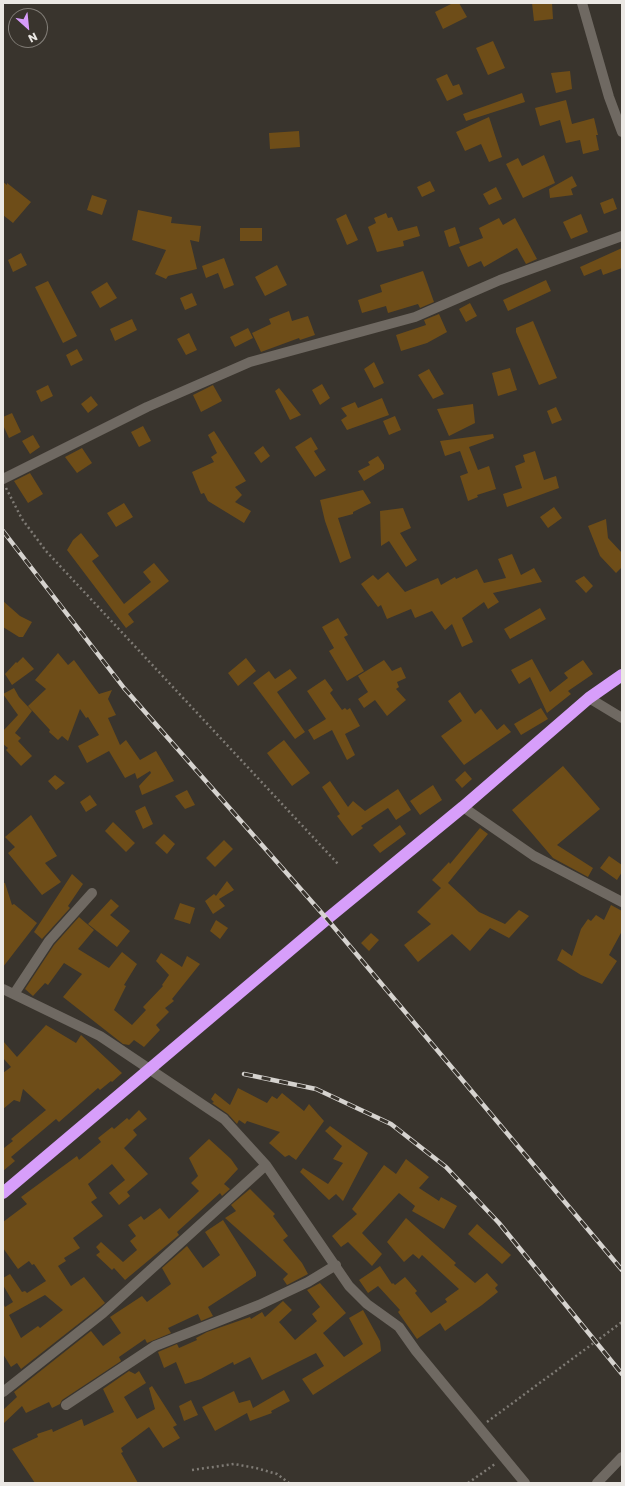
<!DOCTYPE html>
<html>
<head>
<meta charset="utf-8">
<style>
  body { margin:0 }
  #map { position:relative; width:625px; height:1486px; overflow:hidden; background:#39342d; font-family:Poppins,sans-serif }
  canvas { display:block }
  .frame { position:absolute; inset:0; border:4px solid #ebe8e4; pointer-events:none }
  .north { position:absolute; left:8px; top:8px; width:40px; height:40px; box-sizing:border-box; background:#39342d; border:1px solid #807c76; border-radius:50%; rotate:153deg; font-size:11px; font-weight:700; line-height:16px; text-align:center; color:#ebe8e4 }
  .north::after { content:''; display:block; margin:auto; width:14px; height:18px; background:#d69bfa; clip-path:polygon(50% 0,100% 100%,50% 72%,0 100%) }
</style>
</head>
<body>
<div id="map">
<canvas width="625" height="1486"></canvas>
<div class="frame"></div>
<div class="north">N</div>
</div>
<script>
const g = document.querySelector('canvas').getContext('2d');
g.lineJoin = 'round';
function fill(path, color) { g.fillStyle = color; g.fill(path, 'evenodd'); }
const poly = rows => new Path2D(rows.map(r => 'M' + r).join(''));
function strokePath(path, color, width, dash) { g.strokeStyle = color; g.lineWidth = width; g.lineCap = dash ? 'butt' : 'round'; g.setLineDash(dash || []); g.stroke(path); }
fill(poly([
  [453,3,459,3,467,17,443,29,435,12],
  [532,3,552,3,553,19,534,21],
  [493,41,505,68,488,75,476,48],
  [570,71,572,89,556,93,551,73],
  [447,74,453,86,459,84,463,94,447,101,436,79],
  [522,93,525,102,466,121,463,114],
  [566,100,572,124,594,118,598,135,596,135,599,150,583,154,580,140,566,143,560,120,540,126,535,108],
  [489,117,502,157,489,162,481,144,465,151,456,132],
  [299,131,300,147,270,149,269,133],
  [544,155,555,183,523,198,506,164,518,158,522,166],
  [572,176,577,186,571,189,573,195,550,198,549,189],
  [430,181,435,191,422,197,417,187],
  [3,182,7,185,7,183,31,202,13,223,3,215],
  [496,187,502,199,489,205,483,194],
  [92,195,107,200,102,215,87,210],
  [613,198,617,209,604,214,600,203],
  [138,210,172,217,171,223,201,226,199,242,190,240,197,269,168,276,166,279,155,274,166,250,132,240],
  [386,213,388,218,392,217,398,231,417,226,420,236,403,241,404,246,377,252,368,227,376,223,374,218],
  [346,214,358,240,347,245,336,219],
  [581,214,588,232,571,239,563,222],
  [499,218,503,225,515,218,537,259,526,264,517,248,484,267,481,261,468,267,459,247,483,238,479,228],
  [455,227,460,243,449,247,444,231],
  [240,228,262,228,262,241,240,241],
  [622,248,622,268,603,275,601,269,584,276,580,267],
  [21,253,27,265,13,272,8,260],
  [224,258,234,285,224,289,218,273,206,278,202,266],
  [277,265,287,285,265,296,255,277],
  [423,271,434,302,420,308,418,304,388,313,386,306,362,313,358,300,382,292,380,285],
  [546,280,551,291,508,311,503,300],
  [48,281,77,336,63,343,35,287],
  [107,282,117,298,100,308,91,292],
  [192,293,197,305,185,310,180,298],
  [470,303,477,316,466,322,459,309],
  [289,311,292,321,308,316,315,335,300,340,299,338,261,352,252,333,271,324,269,319],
  [439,314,447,332,427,343,401,351,396,335,426,325,424,320],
  [132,319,137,330,115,341,110,329],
  [533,321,557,378,539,385,516,332,516,328],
  [248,328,253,338,235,347,230,337],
  [189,333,197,350,186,355,177,339],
  [77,349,83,360,71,366,66,355],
  [374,362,384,383,374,388,364,369],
  [510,368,517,390,498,396,492,373],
  [429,369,444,394,433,399,418,375],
  [322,384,330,398,320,405,312,390],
  [48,385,53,396,41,402,36,391],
  [213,385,222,401,201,412,193,395],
  [279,388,301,415,290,420,275,391],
  [91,396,98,405,88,413,81,404],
  [382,398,389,415,347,430,341,420,347,416,341,408,355,402,358,408],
  [473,404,475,423,449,436,437,409],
  [556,407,562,420,552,424,547,411],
  [12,413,21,432,9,438,3,425,3,417],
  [395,416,401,430,389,435,383,421],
  [143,426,151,441,139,447,131,432],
  [214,431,246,481,235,487,242,495,235,502,251,511,244,523,208,501,204,493,201,494,192,472,214,462,211,457,217,453,208,435],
  [493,434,494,438,469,447,478,470,489,466,496,489,477,495,478,497,468,501,460,476,468,473,460,451,445,456,440,441],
  [33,435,40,447,30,454,22,441],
  [311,437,318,449,314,451,326,470,315,477,295,447],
  [263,446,270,456,261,463,254,453],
  [82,448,92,463,77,473,65,457],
  [535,451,544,480,556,476,559,488,507,507,503,494,522,488,515,466,525,462,523,455],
  [378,456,384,465,384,469,364,481,358,471,370,465,368,462],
  [30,473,43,494,28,503,14,481],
  [363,490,371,503,353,512,353,514,338,518,351,558,340,563,325,521,320,500],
  [124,503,133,517,116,527,107,513],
  [554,507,562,518,548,528,540,517],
  [403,508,411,528,400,533,417,560,406,567,389,541,381,546,380,511],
  [606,519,608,538,622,553,622,567,616,573,600,556,588,526],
  [81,533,99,556,92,561,124,604,151,582,143,572,154,563,169,581,128,614,134,622,126,628,67,550,73,540],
  [512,554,521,575,534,568,542,582,493,593,499,602,488,609,484,602,462,618,473,642,462,647,452,624,445,630,432,611,415,618,411,609,387,619,381,605,378,607,361,584,373,575,378,580,388,572,405,592,438,578,441,585,455,577,456,579,477,569,484,583,506,578,498,559],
  [584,576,593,586,586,593,575,581],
  [3,601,20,616,32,622,23,637,19,637,3,627],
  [540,608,546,619,510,639,504,629],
  [338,618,348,635,344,637,364,671,347,681,329,651,334,648,322,627],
  [58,653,68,665,74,660,99,694,112,690,108,699,116,715,108,718,120,745,126,740,140,760,156,751,174,781,142,795,139,786,151,773,150,771,137,779,135,773,125,778,109,751,87,763,78,746,99,735,88,717,86,718,80,709,68,741,62,736,58,740,49,732,50,730,28,706,46,689,35,680],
  [23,657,34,669,12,685,5,674,16,662,17,663],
  [246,658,256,671,238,686,228,673],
  [532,659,550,692,568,678,564,673,583,660,593,674,568,691,571,694,547,713,530,677,519,684,511,670],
  [384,660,392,671,401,667,406,678,397,682,399,687,396,689,406,700,387,716,375,700,364,708,358,699,368,692,358,676],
  [290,669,297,678,277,692,305,732,295,739,253,683,269,671,275,679],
  [325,679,333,690,330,693,342,710,345,708,347,710,350,708,360,726,345,734,355,755,347,760,332,730,314,740,308,730,326,719,307,691],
  [14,688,19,697,32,711,15,733,21,738,18,741,32,756,21,766,6,750,8,748,3,744,3,731,18,715,3,694],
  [460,692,475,714,481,709,497,730,504,724,511,732,464,765,441,736,462,721,448,701],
  [541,708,548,719,521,735,514,724],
  [284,740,310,773,292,786,267,753],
  [563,766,600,809,557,845,593,868,588,877,553,858,512,810],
  [465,771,472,779,462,788,455,780],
  [55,775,65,783,56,790,48,781],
  [330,781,348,807,353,801,365,811,398,789,411,810,396,820,388,808,361,826,363,828,352,836,337,816,340,814,322,787],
  [433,785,442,800,420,815,410,801],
  [187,790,195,805,185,809,175,796],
  [90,795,97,805,86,812,80,802],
  [145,806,153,824,143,829,135,811],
  [31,815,57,856,45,863,61,882,42,895,8,853,15,847,5,837],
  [113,822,135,843,126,852,105,831],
  [400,825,406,834,380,853,373,845],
  [480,828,488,834,448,883,479,912,505,924,519,910,529,916,509,938,490,928,470,951,452,934,418,962,404,945,431,924,417,912,441,888,432,880,449,862,450,864],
  [164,834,175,844,167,854,155,843],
  [224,840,233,849,215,867,206,858],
  [609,856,622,865,622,872,617,880,600,868],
  [72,874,83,884,68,906,70,908,42,939,34,932],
  [227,881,234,890,219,899,225,906,213,914,205,901,214,894,216,896],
  [3,883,5,883,12,905,14,904,37,923,3,967],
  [111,899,119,906,110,915,130,931,117,947,88,924],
  [180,903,195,908,190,924,174,919],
  [611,905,622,911,622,931,609,955,617,961,602,984,581,975,557,960,562,949,572,956,581,929,588,919,591,921,596,915,604,920],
  [79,917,94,930,78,949,109,968,122,952,137,964,124,985,126,986,114,1010,132,1025,146,1010,143,1007,163,986,162,985,169,975,156,961,161,953,182,967,187,956,200,964,172,999,174,1001,165,1008,169,1012,156,1025,160,1030,144,1047,134,1040,129,1045,123,1044,63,997,82,974,64,963,48,985,45,983,33,996,25,989,54,945],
  [216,920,228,928,220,939,210,931],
  [371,933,379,940,369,951,361,943],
  [46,1025,76,1043,81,1035,122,1073,112,1082,111,1081,100,1090,98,1088,59,1122,56,1119,11,1157,15,1161,3,1171,3,1147,4,1148,13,1141,11,1139,46,1110,23,1089,20,1102,14,1100,3,1109,3,1073,11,1067,3,1058,3,1041,17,1057],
  [238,1088,267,1103,272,1096,277,1099,282,1093,304,1111,309,1104,324,1121,296,1160,289,1155,285,1157,269,1143,280,1132,247,1121,245,1124,239,1120,237,1124,228,1114,212,1103,214,1102,211,1099,215,1093,230,1105],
  [139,1110,147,1119,133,1130,137,1135,124,1148,148,1174,127,1192,130,1196,119,1205,109,1193,125,1180,112,1164,88,1184,97,1198,91,1202,103,1216,73,1238,80,1248,64,1258,66,1261,58,1266,71,1286,84,1277,105,1303,21,1369,17,1363,11,1367,3,1354,3,1303,5,1307,13,1302,3,1285,3,1278,10,1274,22,1292,25,1291,27,1293,46,1281,34,1264,32,1265,29,1261,18,1269,3,1248,3,1222,27,1204,21,1197,77,1156,79,1160,101,1142,98,1138,112,1127,114,1129,127,1118,129,1120],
  [45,1295,63,1310,40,1328,38,1326,21,1338,9,1315],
  [330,1126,368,1153,343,1201,336,1194,329,1200,300,1172,303,1168,328,1184,343,1163,333,1159,342,1146,325,1131],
  [209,1139,231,1159,238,1169,224,1184,230,1189,222,1196,220,1193,177,1232,179,1235,125,1280,114,1268,112,1270,96,1255,100,1252,96,1247,101,1242,123,1262,137,1250,130,1241,136,1236,128,1225,141,1216,144,1220,160,1208,169,1219,199,1191,191,1183,198,1176,189,1158],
  [406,1159,429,1177,419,1188,439,1201,441,1197,457,1206,444,1229,412,1211,415,1206,399,1193,362,1233,382,1254,372,1266,348,1242,341,1247,332,1236,357,1214,352,1209,384,1165,396,1174],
  [250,1189,275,1214,273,1216,288,1236,283,1240,302,1263,308,1274,287,1285,283,1279,288,1274,225,1218,236,1211,231,1205],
  [406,1218,456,1263,454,1265,475,1283,487,1273,498,1285,495,1288,498,1292,482,1305,445,1331,440,1323,417,1339,398,1312,400,1310,378,1286,368,1293,359,1280,380,1266,392,1284,393,1283,395,1285,405,1277,417,1291,415,1293,431,1313,447,1302,445,1299,459,1289,422,1255,419,1259,413,1254,404,1262,387,1242],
  [223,1220,256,1272,256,1276,208,1307,213,1316,201,1321,198,1314,168,1328,171,1333,147,1343,145,1339,119,1357,121,1361,62,1400,60,1404,52,1408,49,1402,26,1413,22,1406,3,1424,3,1410,17,1397,14,1392,91,1331,103,1346,121,1333,110,1317,142,1296,147,1302,171,1284,162,1268,187,1246,203,1268,220,1255,205,1232],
  [477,1224,511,1255,502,1264,468,1234],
  [320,1283,346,1313,323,1333,344,1357,363,1344,349,1318,363,1310,380,1341,381,1351,313,1395,302,1379,324,1366,316,1353,262,1380,250,1357,234,1365,233,1362,201,1379,185,1384,176,1362,164,1368,158,1352,177,1344,179,1348,197,1340,196,1338,207,1332,250,1317,251,1319,262,1312,265,1317,283,1301,292,1310,279,1322,295,1340,317,1321,312,1314,320,1307,307,1290],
  [129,1371,135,1374,139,1371,146,1383,124,1397,137,1419,155,1409,149,1388,152,1386,177,1425,173,1427,180,1438,163,1448,149,1427,121,1448,123,1452,121,1453,138,1483,35,1483,12,1449,38,1437,37,1434,52,1429,53,1432,82,1419,84,1426,114,1412,103,1389],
  [284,1390,290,1401,271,1411,272,1413,250,1421,247,1413,215,1431,202,1407,234,1391,239,1403,250,1400,253,1408],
  [191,1400,198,1415,184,1421,179,1406]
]), '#6e4d18');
strokePath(poly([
  [6,488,22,519,46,551,339,865],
  [487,1422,622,1322],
  [192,1470,234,1464,256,1468,277,1474,289,1483],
  [468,1483,495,1464]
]), '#7f7b75', 2.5, [2, 3]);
strokePath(poly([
  [582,3,609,97,622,132],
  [3,479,147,407,250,362,415,317,500,280,622,236],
  [589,698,622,718],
  [463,807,534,856,622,902],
  [3,989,100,1036,224,1119,266,1165,349,1286,367,1304,399,1327,416,1351,525,1483],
  [14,994,49,941,92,893],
  [3,1392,103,1313,266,1165],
  [66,1405,155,1346,259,1305,308,1282,336,1265],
  [597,1483,622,1457]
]), '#6f6962', 10);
strokePath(poly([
  [3,1193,327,919,463,807,589,698,622,675]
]), '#d79efa', 12);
const rail = poly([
  [3,531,124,688,327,919,622,1270],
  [244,1074,316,1089,391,1124,446,1167,499,1223,622,1374]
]);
strokePath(rail, '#d6d3cf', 4.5);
strokePath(rail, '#39342d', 3, [9]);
</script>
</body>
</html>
